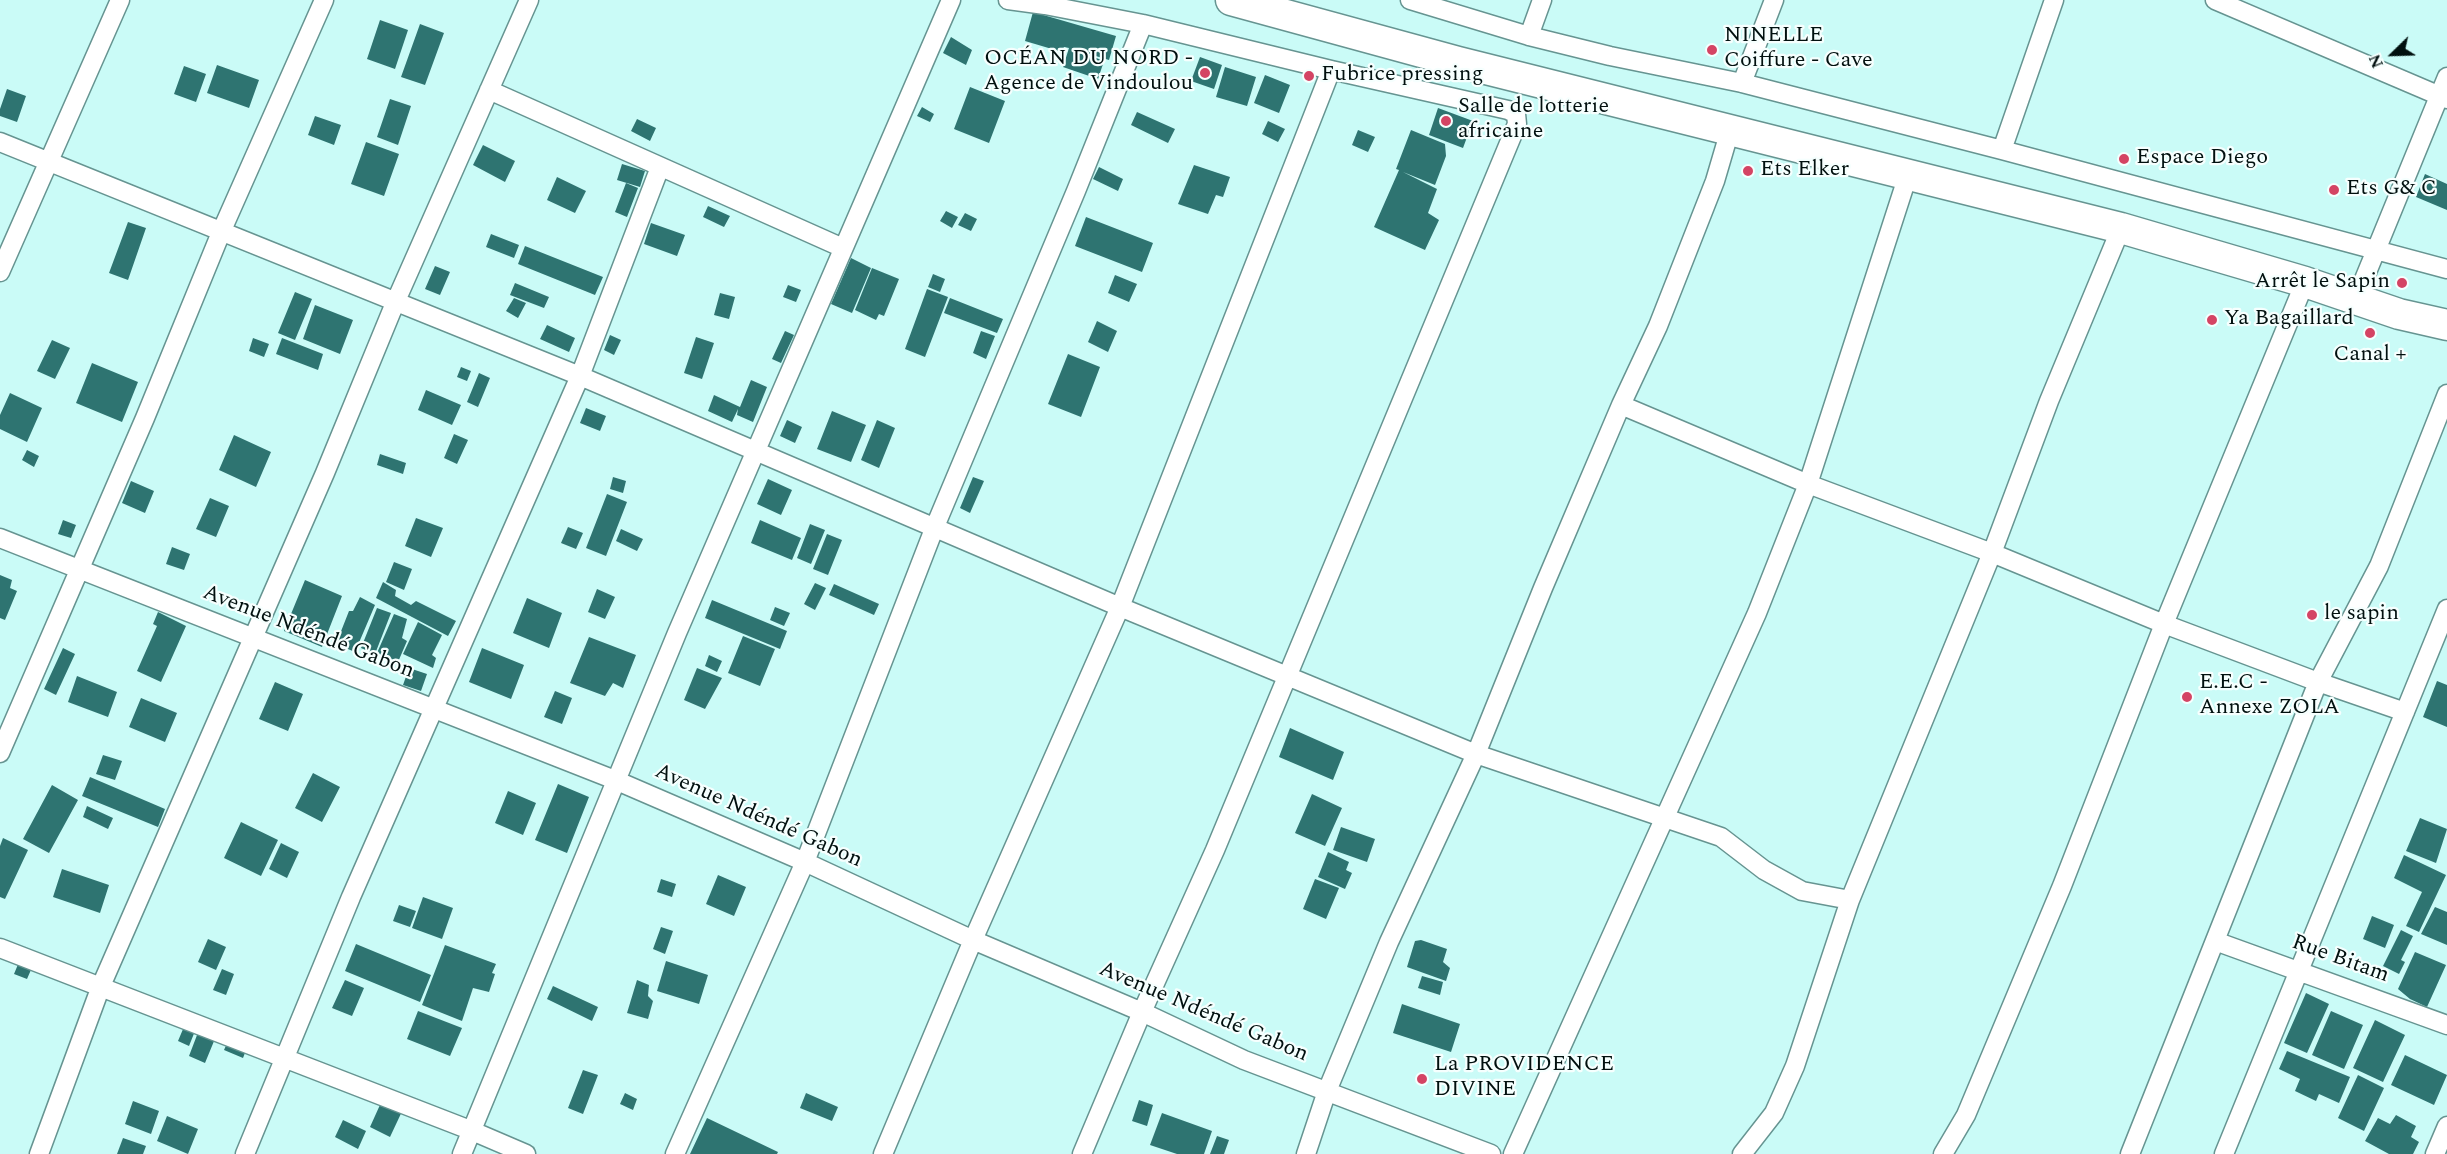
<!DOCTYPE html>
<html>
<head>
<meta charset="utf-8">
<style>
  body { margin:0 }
  #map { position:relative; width:2447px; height:1154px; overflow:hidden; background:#cafbf7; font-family:Spectral,serif }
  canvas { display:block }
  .north { position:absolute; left:2363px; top:24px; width:60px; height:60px; -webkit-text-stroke:4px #f6fffe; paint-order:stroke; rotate:247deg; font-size:16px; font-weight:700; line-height:24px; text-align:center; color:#01100f }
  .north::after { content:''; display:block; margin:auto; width:21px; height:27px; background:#01100f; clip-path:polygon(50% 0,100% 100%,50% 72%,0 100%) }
</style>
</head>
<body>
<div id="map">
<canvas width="2447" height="1154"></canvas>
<div class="north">N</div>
</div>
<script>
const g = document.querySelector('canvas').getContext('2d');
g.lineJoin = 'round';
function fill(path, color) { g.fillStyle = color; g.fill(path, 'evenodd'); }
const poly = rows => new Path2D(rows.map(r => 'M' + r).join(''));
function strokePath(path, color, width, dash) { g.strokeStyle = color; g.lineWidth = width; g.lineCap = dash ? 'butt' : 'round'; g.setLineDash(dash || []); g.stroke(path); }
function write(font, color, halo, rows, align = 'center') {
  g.font = font + ' Spectral,serif'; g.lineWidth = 4.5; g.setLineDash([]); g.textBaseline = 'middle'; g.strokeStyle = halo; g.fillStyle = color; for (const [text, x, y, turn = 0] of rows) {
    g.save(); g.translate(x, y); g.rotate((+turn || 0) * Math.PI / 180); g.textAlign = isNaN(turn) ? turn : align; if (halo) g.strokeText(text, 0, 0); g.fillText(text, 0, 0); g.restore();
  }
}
fill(poly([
  [1033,12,1116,36,1109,60,1076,50,1104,61,1098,79,1063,67,1069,48,1064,47,1062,52,1025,41],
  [380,20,408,30,395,69,367,59],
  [420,24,444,33,425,85,401,77],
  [951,37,972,50,966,65,943,53],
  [1200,57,1222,65,1214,89,1191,81],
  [217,65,259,80,249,108,207,93],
  [184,66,206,74,196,102,174,94],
  [1225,67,1256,77,1247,106,1216,97],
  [1265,75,1290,85,1279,113,1254,103],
  [970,87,1005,101,989,143,954,129],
  [7,89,26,96,17,122,0,116,0,109],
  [390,99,411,106,398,145,377,137],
  [922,107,934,114,930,122,917,116],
  [1438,108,1473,121,1463,148,1429,135],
  [1137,112,1175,129,1168,143,1131,125],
  [315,116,341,125,334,145,308,135],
  [637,119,656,128,650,141,631,131],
  [1268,121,1285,129,1278,142,1262,134],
  [1358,130,1375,137,1368,152,1352,145],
  [1411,130,1445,144,1446,156,1435,185,1403,172,1437,189,1428,213,1439,220,1425,250,1374,227,1399,170,1396,169],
  [366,142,399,154,384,196,351,184],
  [483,145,515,161,505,182,473,165],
  [622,164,645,171,640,187,617,180],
  [1194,165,1230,177,1223,197,1216,195,1208,214,1178,204],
  [1099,167,1123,179,1118,191,1093,179],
  [2425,174,2447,184,2447,210,2416,197],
  [557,177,586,191,575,213,547,200],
  [626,183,638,188,627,217,615,212],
  [708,206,730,216,724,227,703,217],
  [946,211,958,217,952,228,940,221],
  [965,213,977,219,971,231,958,225],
  [1086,217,1153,243,1142,272,1075,246],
  [128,222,146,228,128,280,109,273],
  [651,223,685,235,677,256,644,244],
  [491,234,519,245,514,258,486,247],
  [525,246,603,277,595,295,518,264],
  [851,258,871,268,852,313,831,304],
  [435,266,450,272,440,295,425,289],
  [872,268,899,279,884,316,879,314,876,320,855,310],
  [933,274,945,279,940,292,928,287],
  [1115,275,1137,284,1129,302,1108,293],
  [515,283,549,297,544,308,510,295],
  [788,285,801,290,796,302,783,297],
  [927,289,948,297,925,357,905,349],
  [295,292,312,299,295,340,278,333],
  [720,293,735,297,729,319,714,315],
  [514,298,526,303,518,318,506,311],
  [950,298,1003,319,997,333,944,313],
  [315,305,353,320,340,354,303,339],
  [1097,321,1117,331,1108,352,1088,342],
  [547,325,575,338,569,352,540,339],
  [785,331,794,335,781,363,772,359],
  [981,331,995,336,986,359,973,353],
  [610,335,621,340,614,355,604,350],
  [696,337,714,343,702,379,684,373],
  [253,338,269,344,264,357,249,351],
  [282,338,323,354,318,370,276,354],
  [52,340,70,348,55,379,37,371],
  [1068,354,1100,367,1081,417,1048,404],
  [92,363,138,382,122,422,76,403],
  [461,367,471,371,467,381,457,377],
  [479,373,490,378,478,407,467,402],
  [751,380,767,387,753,422,737,415,738,409,732,422,708,411,714,395,740,407],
  [426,390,461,405,452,425,418,410],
  [10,393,42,408,27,442,0,429,0,415],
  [586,408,606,416,600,431,580,423],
  [832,411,866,425,851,462,817,449],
  [787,420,802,427,795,443,780,436],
  [877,420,895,428,879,468,861,460],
  [454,434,468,440,457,464,444,458],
  [234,435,271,452,256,487,219,470],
  [27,450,39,456,34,467,22,460],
  [380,454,406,463,403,474,377,465],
  [613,477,626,481,623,493,610,489],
  [973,477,984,481,970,513,960,508],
  [768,479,792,490,781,515,757,504],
  [131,481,154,491,145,513,122,503],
  [607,494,627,502,606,556,586,548],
  [210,498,229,506,216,537,196,529],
  [416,518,443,528,431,557,405,546],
  [63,520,76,525,71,538,58,534],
  [760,520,801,538,792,560,751,543],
  [810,524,825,530,811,564,797,558],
  [568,527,583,533,576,549,561,543],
  [621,529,643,539,637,551,616,541],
  [827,534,842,540,828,575,813,569],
  [172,547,190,554,184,570,166,564],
  [394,562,412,569,404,590,386,582],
  [0,575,12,580,10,588,17,591,5,620,0,618],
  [305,580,342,596,322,647,284,631],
  [383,582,396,590,395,596,411,605,416,601,456,621,448,636,376,598],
  [815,583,826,588,815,610,804,604],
  [834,584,879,604,874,615,829,595],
  [597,589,615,597,605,619,588,612],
  [360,597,375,605,355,652,336,644,349,611,353,611],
  [527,598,562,613,549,648,513,633],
  [712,600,787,631,780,649,705,618],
  [775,607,790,613,784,626,770,620],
  [377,608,391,613,375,654,361,648],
  [158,612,186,626,161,682,137,671,157,626,153,624],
  [394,614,407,619,402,638,407,641,398,662,377,653],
  [418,622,442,635,432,655,436,658,433,668,403,654],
  [743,636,775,649,760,686,728,673],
  [589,637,636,655,623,688,613,683,605,696,570,683],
  [63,648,75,654,56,695,44,689],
  [482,648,524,665,511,699,469,682],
  [709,655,722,661,717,672,705,666],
  [409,668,427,674,421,691,403,685],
  [697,668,722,678,705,709,684,700],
  [77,676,117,692,108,717,68,702],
  [2437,681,2447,685,2447,727,2423,717],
  [275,682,303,694,288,731,259,719],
  [555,691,572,698,562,724,544,717],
  [141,698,177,713,165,742,129,727],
  [1290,728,1344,752,1333,780,1279,757],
  [103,755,122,761,115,780,96,774],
  [313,773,340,787,322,822,295,808],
  [90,777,165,809,158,827,82,796],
  [558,784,589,797,567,853,535,840],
  [52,785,78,800,49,853,23,839],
  [508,791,536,803,523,835,495,823],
  [1312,794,1342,808,1325,846,1295,833],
  [87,806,113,818,108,829,83,817],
  [2420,818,2447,829,2436,863,2406,851],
  [241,822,278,840,261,876,224,858],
  [1341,827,1375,839,1367,862,1333,850],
  [3,838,28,850,5,899,0,897,0,846],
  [281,843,299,852,287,878,269,869],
  [1328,852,1349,862,1346,870,1352,873,1345,889,1318,877],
  [2404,855,2446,875,2419,932,2406,926,2422,892,2394,878],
  [62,869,109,885,100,913,53,897],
  [718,875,746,887,734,916,706,904],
  [661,879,676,884,672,897,657,892],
  [1315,879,1339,888,1326,919,1303,909],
  [423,897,453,908,442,939,412,928],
  [399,905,416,911,410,927,393,921],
  [2435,907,2447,912,2447,945,2421,934],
  [2372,916,2394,925,2385,948,2363,939],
  [661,927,673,931,665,954,653,949],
  [2401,930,2413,936,2401,960,2405,962,2399,974,2383,966],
  [208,939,226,947,216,970,198,962],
  [1421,940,1447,949,1443,962,1450,968,1446,981,1407,967,1415,941],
  [356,944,431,975,420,1002,345,971],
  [445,945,496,964,492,973,495,974,489,992,473,988,462,1021,422,1005],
  [24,950,37,956,27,979,14,974],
  [2415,952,2446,965,2427,1007,2410,999,2398,989],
  [666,961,708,975,699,1004,657,991],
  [222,969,234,974,226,995,213,990],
  [1422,976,1443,982,1440,995,1418,988],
  [345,980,364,988,352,1016,332,1008],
  [637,980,649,985,648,996,653,1001,648,1019,627,1013],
  [553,986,598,1007,592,1021,547,999],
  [2306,993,2329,1004,2307,1053,2284,1043],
  [1402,1004,1460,1024,1451,1052,1393,1033],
  [418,1011,462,1028,450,1056,407,1039],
  [2331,1011,2363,1025,2344,1069,2312,1055],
  [2375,1020,2405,1035,2383,1082,2353,1068],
  [186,1022,197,1026,189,1046,178,1041],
  [202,1022,219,1029,205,1063,189,1056],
  [232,1032,250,1040,243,1058,224,1050],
  [2287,1051,2350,1077,2339,1103,2319,1094,2316,1101,2295,1091,2300,1079,2279,1069],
  [2405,1055,2447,1075,2434,1105,2391,1085],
  [583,1070,598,1075,583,1114,568,1108],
  [2358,1075,2384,1088,2364,1131,2338,1118],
  [625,1093,637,1099,633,1110,620,1104],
  [806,1093,838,1107,832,1121,800,1108],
  [384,1096,405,1105,390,1137,370,1127],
  [1139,1100,1153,1105,1147,1126,1132,1121],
  [133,1101,159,1111,151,1134,125,1124],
  [1162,1113,1212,1131,1204,1154,1177,1154,1150,1145],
  [2396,1115,2416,1126,2411,1137,2419,1142,2413,1154,2389,1154,2365,1141,2378,1118,2390,1124],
  [167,1116,198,1129,188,1154,157,1141],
  [707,1118,778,1152,777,1154,690,1154],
  [343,1120,366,1131,358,1149,335,1137],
  [1217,1136,1229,1140,1224,1154,1210,1154],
  [123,1138,146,1146,143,1154,117,1154]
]), '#2e7471');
const minor = poly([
  [1008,0,1045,5,1143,24,1331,70,1508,110,1516,114,1517,124,1215,850,1142,1012,1082,1154],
  [1410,0,1529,36,1610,56,1742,83,2002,150,2447,269],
  [2215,0,2447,99],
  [1529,36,1542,0],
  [1742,83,1774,0],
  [489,90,843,248],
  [0,142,580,376,1120,607,1476,754,1721,837,1764,870,1802,891,1850,900],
  [2002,150,2054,0],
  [0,272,120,0],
  [2356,299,2447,77],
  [1621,405,1808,484,1992,553,2164,624,2318,682,2405,712],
  [0,538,615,780,805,862,973,940,1142,1012,1244,1060,1491,1154],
  [0,753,145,418,222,230,324,0],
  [2215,941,2447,1025],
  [0,948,470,1130,526,1154],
  [39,1154,101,986,325,473,395,303,529,0],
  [245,1154,351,897,580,376,660,167],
  [462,1154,677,633,951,0],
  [675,1154,805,862,934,529,1076,191,1143,24],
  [883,1154,973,940,1120,607,1331,70],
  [1306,1154,1327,1091,1389,942,1476,754,1543,588,1621,405,1658,326,1715,181,1730,130],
  [1513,1154,1757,613,1808,484,1908,175],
  [1742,1154,1774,1113,1795,1066,1850,900,1992,553,2049,401,2121,228],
  [1943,1154,1966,1115,2062,886,2164,624,2305,282],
  [2130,1154,2318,682,2379,566,2447,394],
  [2224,1154,2447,609],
  [2435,1154,2447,1126]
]);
const trunk = poly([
  [1231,0,1458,62,2121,228,2305,282,2399,314,2447,325]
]);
strokePath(minor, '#669491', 21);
strokePath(trunk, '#669491', 33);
strokePath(minor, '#fff', 18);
strokePath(trunk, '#fff', 30);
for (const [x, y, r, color] of [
  [1712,50,6,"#d44464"],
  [1205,73,6,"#d44464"],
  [1309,76,6,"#d44464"],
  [1446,121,6,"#d44464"],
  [2124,159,6,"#d44464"],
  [1748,171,6,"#d44464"],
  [2334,190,6,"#d44464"],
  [2402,283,6,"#d44464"],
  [2212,320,6,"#d44464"],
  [2370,333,6,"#d44464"],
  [2312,615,6,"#d44464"],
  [2187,697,6,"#d44464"],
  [1422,1079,6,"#d44464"]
]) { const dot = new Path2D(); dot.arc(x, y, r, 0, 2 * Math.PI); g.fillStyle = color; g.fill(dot); strokePath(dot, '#f6fffe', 2); }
write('22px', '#01100f', '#f6fffe', [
  ["NINELLE",1724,37],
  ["Coiffure - Cave",1724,62],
  ["OCÉAN DU NORD -",1193,60,"right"],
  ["Agence de Vindoulou",1193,85,"right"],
  ["Fubrice pressing",1321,76],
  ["Salle de lotterie",1458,108],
  ["africaine",1458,133],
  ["Espace Diego",2136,159],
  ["Ets Elker",1760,171],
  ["Ets G& C",2346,190],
  ["Arrêt le Sapin",2390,283,"right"],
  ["Ya Bagaillard",2224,320],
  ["Canal +",2370,356,"center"],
  ["le sapin",2324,615],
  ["E.E.C -",2199,684],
  ["Annexe ZOLA",2199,709],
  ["La PROVIDENCE",1434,1066],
  ["DIVINE",1434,1091]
], 'left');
write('22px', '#01100f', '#f6fffe', [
  ["Avenue Ndéndé Gabon",308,633,21],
  ["Avenue Ndéndé Gabon",758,817,24],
  ["Rue Bitam",2340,960,20],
  ["Avenue Ndéndé Gabon",1203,1013,23]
]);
</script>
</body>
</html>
